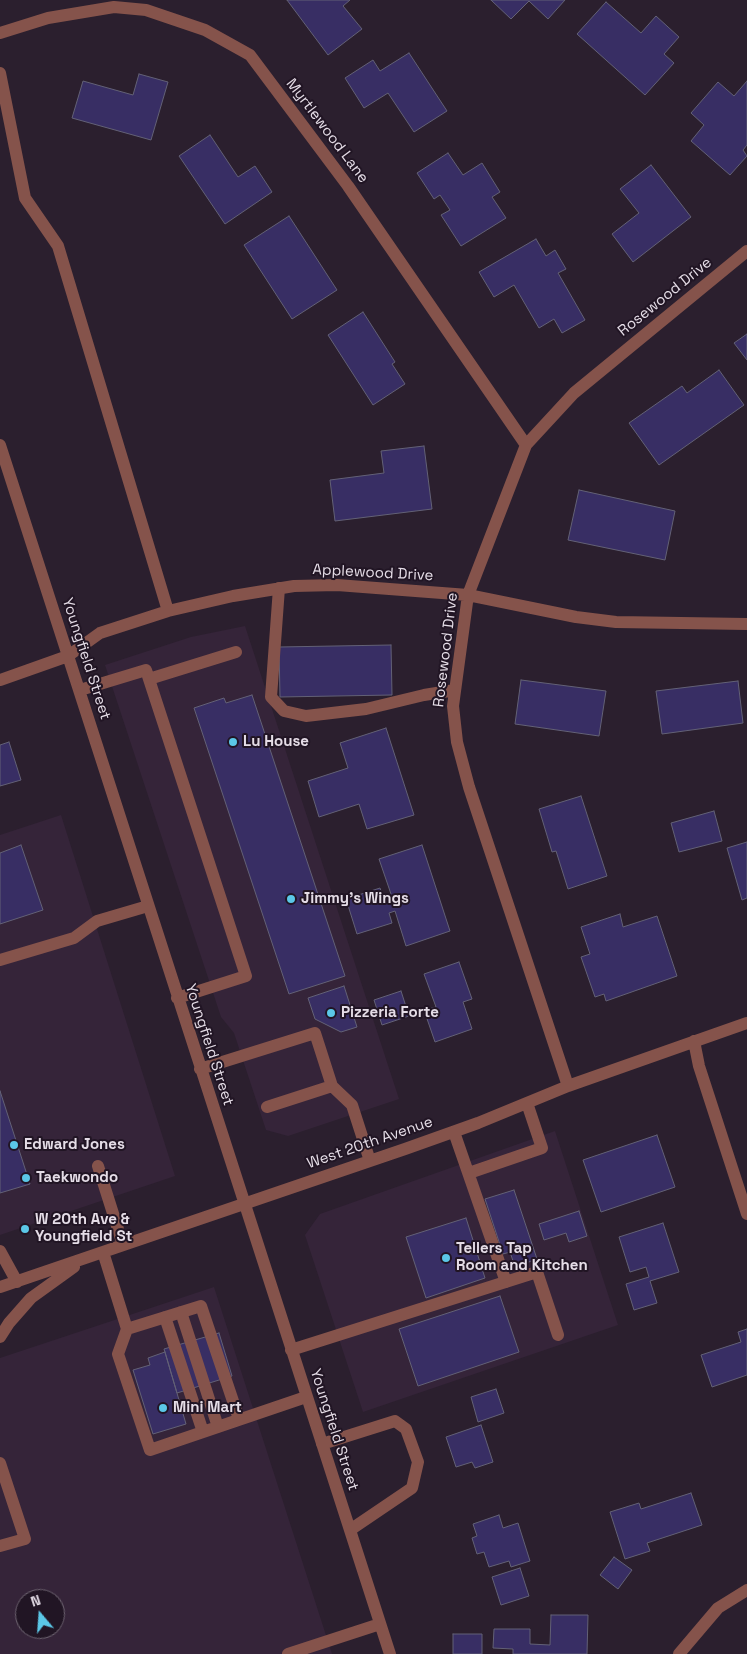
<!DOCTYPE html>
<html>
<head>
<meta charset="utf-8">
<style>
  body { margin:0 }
  #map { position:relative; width:747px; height:1654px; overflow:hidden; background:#2b1f2e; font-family:"Space Grotesk",sans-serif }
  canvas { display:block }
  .north { position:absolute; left:15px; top:1589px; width:50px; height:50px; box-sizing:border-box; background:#211524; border:1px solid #6f6572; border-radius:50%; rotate:342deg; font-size:14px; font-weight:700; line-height:20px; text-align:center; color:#e5dde7 }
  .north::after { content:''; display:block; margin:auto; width:18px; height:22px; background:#5bc7e7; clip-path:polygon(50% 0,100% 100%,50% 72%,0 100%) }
</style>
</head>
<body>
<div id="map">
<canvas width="747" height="1654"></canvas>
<div class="north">N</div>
</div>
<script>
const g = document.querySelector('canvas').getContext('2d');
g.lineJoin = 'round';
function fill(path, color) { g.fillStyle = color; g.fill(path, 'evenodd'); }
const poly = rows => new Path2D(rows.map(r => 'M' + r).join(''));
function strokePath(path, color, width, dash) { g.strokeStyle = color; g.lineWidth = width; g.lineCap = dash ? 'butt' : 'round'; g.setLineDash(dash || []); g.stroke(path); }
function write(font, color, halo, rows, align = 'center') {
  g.font = font + ' "Space Grotesk",sans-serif'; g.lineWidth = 4; g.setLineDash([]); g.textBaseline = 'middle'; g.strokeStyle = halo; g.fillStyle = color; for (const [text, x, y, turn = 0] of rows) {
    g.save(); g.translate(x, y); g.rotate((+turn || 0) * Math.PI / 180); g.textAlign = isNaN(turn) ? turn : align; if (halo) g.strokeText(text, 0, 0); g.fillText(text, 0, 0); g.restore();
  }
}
fill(poly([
  [245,626,399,1099,288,1136,266,1130,234,1033,221,1017,105,665,191,637],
  [61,815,175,1176,0,1235,0,835],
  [555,1131,618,1325,363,1412,305,1235,320,1214],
  [214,1287,332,1654,0,1654,0,1358],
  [25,1599,55,1599,55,1629,25,1629]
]), '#352439');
const building = poly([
  [287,0,350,0,343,6,362,29,328,55,287,0],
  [491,0,565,0,548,19,529,1,511,19,491,0],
  [606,2,641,33,656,16,679,37,664,54,674,63,645,95,577,34,606,2],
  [409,53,447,111,414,132,388,93,364,108,345,78,373,60,380,71,409,53],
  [139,74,168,82,151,140,72,118,83,81,133,95,139,74],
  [747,81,747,145,743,150,747,156,730,175,691,141,704,125,691,113,718,82,734,96,747,81],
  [210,135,238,177,255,166,272,192,225,224,179,156,210,135],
  [448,153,463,175,482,163,500,192,492,197,506,218,461,246,441,215,450,210,440,195,434,199,417,173,448,153],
  [651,165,691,217,633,262,612,234,639,213,620,189,651,165],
  [289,216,337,290,292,319,244,245,289,216],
  [536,239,546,256,555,250,566,269,558,273,585,320,562,333,554,319,539,328,514,285,494,297,479,272,536,239],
  [363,312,395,362,392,364,405,384,373,405,328,335,363,312],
  [747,334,747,360,734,343,747,334],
  [719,370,744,405,659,465,629,423,682,386,687,393,719,370],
  [424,446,432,509,335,521,330,480,384,473,381,451,424,446],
  [579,490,675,511,665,560,568,540,579,490],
  [391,645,392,695,280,697,279,647,391,645],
  [521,680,606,691,599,736,515,724,521,680],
  [738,681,743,723,662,734,656,691,738,681],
  [252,695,345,976,289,994,194,708,224,698,226,703,252,695],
  [386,728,414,815,367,829,359,804,319,817,308,781,348,768,340,743,386,728],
  [9,742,21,780,0,786,0,745,9,742],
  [581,796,607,876,568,889,556,851,552,852,539,809,581,796],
  [714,811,722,841,679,852,671,823,714,811],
  [747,842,747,898,742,900,727,848,747,842],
  [21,845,43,910,0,924,0,853,21,845],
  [422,845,450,931,406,946,395,911,389,913,392,923,357,934,346,899,380,888,383,897,391,894,379,859,422,845],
  [620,914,623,927,657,916,677,976,606,1001,604,994,595,997,581,957,590,954,581,927,620,914],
  [459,962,472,999,463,1002,472,1029,435,1042,424,1010,436,1007,424,974,459,962],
  [344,986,357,1027,341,1032,315,1019,308,998,344,986],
  [401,991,409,1016,382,1025,374,1000,401,991],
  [0,1091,30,1184,0,1193,0,1091],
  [657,1135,675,1187,601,1212,583,1160,657,1135],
  [514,1190,537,1259,515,1267,510,1252,503,1254,485,1199,514,1190],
  [579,1211,587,1236,569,1242,566,1233,544,1240,539,1224,579,1211],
  [466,1218,485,1278,426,1298,406,1237,466,1218],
  [663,1223,679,1272,650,1281,657,1303,634,1310,626,1284,649,1277,646,1267,630,1272,619,1237,663,1223],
  [500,1296,519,1352,418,1386,399,1329,500,1296],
  [747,1329,747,1375,712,1387,701,1355,741,1342,738,1332,747,1329],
  [219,1333,232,1376,177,1393,164,1349,219,1333],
  [165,1352,186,1424,153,1434,133,1370,150,1365,148,1358,165,1352],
  [496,1389,504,1413,478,1422,471,1397,496,1389],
  [481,1425,493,1462,475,1468,472,1462,456,1467,446,1437,481,1425],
  [691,1493,702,1525,647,1543,650,1551,625,1559,610,1512,639,1503,641,1509,691,1493],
  [499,1515,503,1528,518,1523,530,1561,511,1567,509,1561,489,1567,484,1552,477,1554,472,1538,477,1536,473,1524,499,1515],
  [614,1557,632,1570,618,1589,600,1575,614,1557],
  [520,1568,529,1596,501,1605,492,1577,520,1568],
  [551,1615,588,1615,587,1654,513,1654,513,1649,493,1648,494,1629,530,1629,530,1644,550,1645,551,1615],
  [453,1634,482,1634,482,1654,453,1654,453,1634]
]);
fill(building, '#382e64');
strokePath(building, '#636176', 1);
strokePath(poly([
  [0,33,48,18,114,7,146,10,205,30,250,55,348,186,526,445],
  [0,73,25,198,58,246,168,611],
  [0,445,390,1654],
  [279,588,271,697,284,711,306,716,366,709,424,695,455,690],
  [149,679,236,652],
  [0,680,68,656,100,633,168,611,233,596,294,586,337,585,468,595,576,617,616,622,747,624],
  [80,690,146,670,246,976,177,998],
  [0,960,74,938,97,921,148,906],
  [694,1041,699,1066,747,1214],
  [200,1069,315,1033,332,1086,267,1107],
  [332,1086,352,1105,370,1161],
  [568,1086,469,787,457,742,453,706,468,595,526,445,574,393,747,251],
  [454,1132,506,1282],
  [98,1166,123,1245],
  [469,1173,542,1148,527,1103],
  [0,1251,17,1282],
  [103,1252,127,1329,201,1306,239,1419],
  [0,1287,405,1149,478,1123,568,1086,747,1023],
  [181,1312,218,1427],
  [165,1317,203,1432],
  [127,1329,118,1354,150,1450,306,1397],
  [0,1337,9,1323,31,1298,74,1267],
  [291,1350,537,1272,558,1335],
  [322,1444,395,1421,406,1429,418,1462,412,1488,350,1530],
  [0,1463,25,1539,0,1546],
  [288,1654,380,1624],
  [679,1654,718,1608,747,1590]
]), '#85534b', 12);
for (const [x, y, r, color] of [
  [233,742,5,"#5bc7e7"],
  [291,899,5,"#5bc7e7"],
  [331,1013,5,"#5bc7e7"],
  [14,1145,5,"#5bc7e7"],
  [26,1178,5,"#5bc7e7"],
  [25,1229,5,"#5bc7e7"],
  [446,1258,5,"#5bc7e7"],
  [163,1408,5,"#5bc7e7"]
]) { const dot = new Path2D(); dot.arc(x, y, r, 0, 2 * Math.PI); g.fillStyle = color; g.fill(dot); strokePath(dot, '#211524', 2); }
write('15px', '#e5dde7', '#211524', [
  ["Myrtlewood Lane",327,131,53],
  ["Rosewood Drive",665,297,-39],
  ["Applewood Drive",373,573,3],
  ["Rosewood Drive",446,650,-83],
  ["Youngfield Street",86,659,72],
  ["Youngfield Street",209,1045,72],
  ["West 20th Avenue",370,1143,-19],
  ["Youngfield Street",334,1430,72]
]);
write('bold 15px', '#e5dde7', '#211524', [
  ["Lu House",243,742],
  ["Jimmy's Wings",301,899],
  ["Pizzeria Forte",341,1013],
  ["Edward Jones",24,1145],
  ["Taekwondo",36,1178],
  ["W 20th Ave &",35,1220],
  ["Youngfield St",35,1237],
  ["Tellers Tap",456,1249],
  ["Room and Kitchen",456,1266],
  ["Mini Mart",173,1408]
], 'left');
</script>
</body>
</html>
